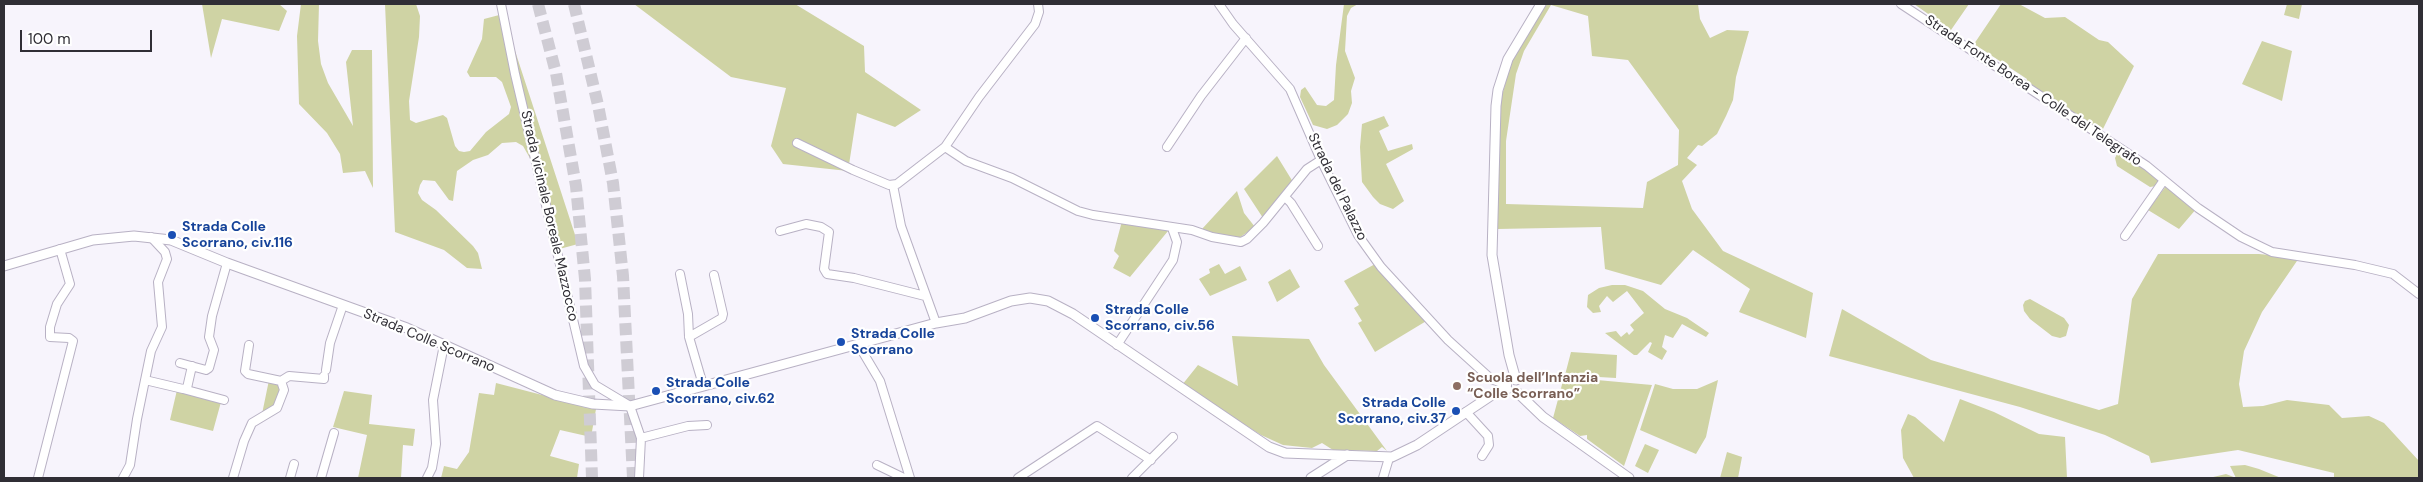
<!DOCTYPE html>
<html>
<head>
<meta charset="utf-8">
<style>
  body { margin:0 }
  #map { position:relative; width:2423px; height:482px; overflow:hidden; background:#f7f4fc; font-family:"DM Sans",sans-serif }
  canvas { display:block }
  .frame { position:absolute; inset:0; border:5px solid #302e35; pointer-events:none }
  .scale { position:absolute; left:20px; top:30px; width:132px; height:22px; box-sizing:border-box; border:2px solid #302e35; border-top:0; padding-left:6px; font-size:15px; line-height:18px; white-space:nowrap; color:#302e35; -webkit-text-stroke:4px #fff; paint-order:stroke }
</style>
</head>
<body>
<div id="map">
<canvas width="2423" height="482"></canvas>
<div class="frame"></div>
<div class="scale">100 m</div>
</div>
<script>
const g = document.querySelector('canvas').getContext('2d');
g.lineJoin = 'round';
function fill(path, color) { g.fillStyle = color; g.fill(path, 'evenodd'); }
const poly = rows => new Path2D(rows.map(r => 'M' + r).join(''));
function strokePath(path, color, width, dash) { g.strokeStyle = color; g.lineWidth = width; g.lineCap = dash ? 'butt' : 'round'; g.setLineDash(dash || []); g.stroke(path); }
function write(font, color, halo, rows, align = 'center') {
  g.font = font + ' "DM Sans",sans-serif'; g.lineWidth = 4.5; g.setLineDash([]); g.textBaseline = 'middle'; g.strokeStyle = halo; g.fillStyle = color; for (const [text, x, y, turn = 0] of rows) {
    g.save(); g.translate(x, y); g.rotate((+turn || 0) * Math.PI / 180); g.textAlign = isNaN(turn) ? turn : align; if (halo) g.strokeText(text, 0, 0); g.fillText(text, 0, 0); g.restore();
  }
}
fill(poly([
  [202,4,279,4,287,11,279,31,222,19,211,58],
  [301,4,319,4,318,41,321,64,328,83,353,126,346,62,352,50,372,50,373,188,365,171,343,173,340,154,327,133,299,104,297,36],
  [385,4,416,4,420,16,419,37,409,101,410,120,416,123,443,115,447,118,455,146,459,151,464,152,470,151,486,132,509,114,511,107,502,82,496,77,470,77,467,72,482,39,484,19,503,14,578,244,552,251,531,160,523,146,516,142,502,143,488,155,473,160,457,171,453,201,449,200,435,181,423,180,420,185,418,193,422,200,436,210,473,246,478,253,482,269,467,268,444,250,395,232],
  [634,4,795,4,864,46,865,72,921,110,895,127,857,113,848,171,783,164,771,146,786,88,731,77],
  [1344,4,1358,4,1351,8,1347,16,1345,51,1355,78,1351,91,1352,103,1348,114,1337,125,1327,129,1313,125,1300,97,1301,90,1305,87,1317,105,1326,106,1334,100,1336,65],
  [1543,4,1698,4,1700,19,1710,38,1727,30,1749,31,1736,77,1733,100,1726,116,1717,134,1702,146,1698,145,1687,158,1697,165,1682,181,1692,209,1723,251,1813,293,1806,338,1739,312,1750,289,1693,250,1661,285,1605,269,1601,227,1497,229,1500,103,1511,62],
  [1551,5,1588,16,1592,56,1628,60,1679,130,1678,165,1647,182,1643,208,1506,204,1506,141,1516,74,1524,51],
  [1914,4,1969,4,1951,30],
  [2001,4,2019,4,2045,18,2065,17,2099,40,2108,42,2134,66,2101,133,2066,109,2067,106,2062,103,2061,105,2026,82,2027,79,1974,44],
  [2287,4,2302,4,2299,19,2284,15],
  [2262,41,2292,51,2282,101,2242,84],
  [1384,116,1389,126,1379,131,1388,151,1412,144,1413,149,1386,164,1404,201,1393,209,1380,204,1373,197,1362,182,1360,147,1362,124],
  [2118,152,2159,178,2156,186,2150,187,2117,166,2115,158],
  [1277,156,1293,182,1263,218,1244,189],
  [2166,186,2197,208,2179,229,2148,210],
  [1237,191,1244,213,1255,227,1239,238,1214,235,1202,229],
  [1122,221,1168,231,1130,277,1113,268,1119,256,1114,251],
  [2158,254,2259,254,2299,258,2262,312,2244,351,2239,384,2243,407,2263,406,2287,400,2329,405,2342,418,2369,416,2384,423,2419,461,2419,478,2334,478,2334,473,2238,450,2151,463,2149,456,2105,435,2020,407,1829,356,1842,309,1931,360,2099,410,2118,404,2132,299],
  [1377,263,1428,320,1375,352,1358,323,1362,321,1354,308,1359,305,1344,281],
  [1219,264,1225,274,1240,266,1247,280,1210,296,1199,279,1210,273,1209,269],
  [1290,269,1300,287,1277,302,1268,282],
  [1612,285,1625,285,1643,291,1665,309,1687,318,1709,333,1706,337,1682,324,1673,338,1665,335,1662,347,1667,351,1662,360,1648,352,1652,343,1650,342,1637,355,1634,355,1605,333,1616,331,1621,337,1627,332,1629,335,1634,330,1630,325,1644,313,1627,291,1613,302,1607,296,1599,306,1601,312,1593,313,1587,307,1588,295,1599,288],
  [2030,299,2064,318,2069,325,2066,336,2060,338,2052,336,2030,319,2024,311,2023,305,2025,301],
  [1232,336,1309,339,1324,365,1387,451,1382,447,1377,451,1333,450,1322,443,1312,448,1283,445,1261,435,1182,385,1198,365,1238,386],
  [1571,352,1617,355,1616,378,1565,375],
  [1564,377,1652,385,1624,466,1587,439,1587,435,1580,436,1553,418],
  [269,380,278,382,282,387,277,404,262,414],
  [1718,380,1706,437,1696,454,1640,430,1655,384,1673,389,1697,389],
  [496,383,596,409,591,437,560,430,550,456,579,464,577,478,441,478,444,466,457,469,469,452,479,393,494,395],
  [177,390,221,402,213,431,170,420],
  [344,391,372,395,369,424,415,429,413,446,403,445,401,478,358,478,367,435,333,427],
  [1960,399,1994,412,2039,434,2065,437,2067,478,1914,478,1903,458,1901,430,1908,414,1915,417,1944,442],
  [1645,444,1659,450,1648,473,1635,466],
  [1727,452,1742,457,1738,478,1720,478],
  [2245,465,2259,469,2281,478,2209,478,2226,474,2236,478,2230,466]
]), '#cfd3a4');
strokePath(poly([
  [538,4,556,73,576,186,585,279,592,478],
  [574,4,598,105,613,183,623,276,633,478]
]), '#cfccd4', 12, [12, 6]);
const minor = poly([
  [501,4,515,74,584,366,595,385,630,406,641,438,639,478],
  [1219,4,1233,24,1290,89,1321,160,1358,235,1381,267,1448,340,1491,379,1507,385],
  [1901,4,2147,166,2198,208,2241,237,2272,252,2355,265,2393,274,2419,294],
  [797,143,853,170,889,185,897,184,945,147,979,97,1035,24,1039,12,1038,4],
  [945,147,966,161,1012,178,1078,211,1093,215,1192,230,1212,237,1241,242,1247,239,1263,223,1307,169,1321,160],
  [1167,147,1201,96,1246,38],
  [893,185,901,226,936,323],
  [1285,197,1291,203,1318,246],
  [780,231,806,224,821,227,829,232,824,269,827,274,854,278,925,296],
  [2125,236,2164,180],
  [680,274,688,314,689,337,703,385],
  [689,337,722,318,723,314,714,275],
  [858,344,880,381,910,478],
  [1117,345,1173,260,1177,242,1172,228],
  [180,363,206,370,209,368,214,350,209,337,212,316,227,263],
  [326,370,330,343,343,305],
  [145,380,183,389,187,388,192,366],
  [281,381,289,376,324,379,324,376],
  [183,389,224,400],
  [1466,412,1488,436,1489,445,1482,456],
  [641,438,688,426,707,425],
  [877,465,904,478],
  [38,478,73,341,69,338,50,337,50,327,57,304,70,284,60,249],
  [123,478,130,465,137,419,151,351,162,327,158,282,167,259,165,252,151,237],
  [233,478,244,441,252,423,277,408,284,390,281,381,248,374,245,371,249,345],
  [290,478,294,464],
  [321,478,334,433],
  [427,478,432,468,436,444,433,400,444,345],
  [1018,478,1097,426,1151,460],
  [1132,478,1173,437],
  [1383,478,1389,458]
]);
const tertiary = poly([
  [4,266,93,240,134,236,171,240,227,263,407,328,555,395,593,404,630,406,936,323,965,318,1011,301,1030,298,1048,301,1073,314,1269,447,1285,453,1392,457,1417,445,1495,393,1507,389],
  [1516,380,1509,355,1492,255,1496,106,1498,90,1508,59,1541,4],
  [1518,393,1543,417,1629,478],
  [1311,478,1347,455]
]);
strokePath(minor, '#b8b1c4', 10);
strokePath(tertiary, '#b8b1c4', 11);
strokePath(minor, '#fff', 8);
strokePath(tertiary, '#fff', 9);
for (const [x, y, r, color] of [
  [172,235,5,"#1a4fb4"],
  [1095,318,5,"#1a4fb4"],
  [841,342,5,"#1a4fb4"],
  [1457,386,5,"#8d6e63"],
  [656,391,5,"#1a4fb4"],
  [1456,411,5,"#1a4fb4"]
]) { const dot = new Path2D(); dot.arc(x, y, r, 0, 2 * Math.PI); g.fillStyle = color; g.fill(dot); strokePath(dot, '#fff', 2); }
write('14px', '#302e35', '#fff', [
  ["Strada Fonte Borea - Colle del Telegrafo",2033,91,34],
  ["Strada del Palazzo",1337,187,64],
  ["Strada vicinale Boreale Mazzocco",549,216,77],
  ["Strada Colle Scorrano",429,341,23]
]);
write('bold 14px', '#164399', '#fff', [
  ["Strada Colle",182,227],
  ["Scorrano, civ.116",182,243],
  ["Strada Colle",1105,310],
  ["Scorrano, civ.56",1105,326],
  ["Strada Colle",851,334],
  ["Scorrano",851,350],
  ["Strada Colle",666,383],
  ["Scorrano, civ.62",666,399],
  ["Strada Colle",1446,403,"right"],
  ["Scorrano, civ.37",1446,419,"right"]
], 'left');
write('bold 14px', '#785e54', '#fff', [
  ["Scuola dell’Infanzia",1467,378],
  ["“Colle Scorrano”",1467,394]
], 'left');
</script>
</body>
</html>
